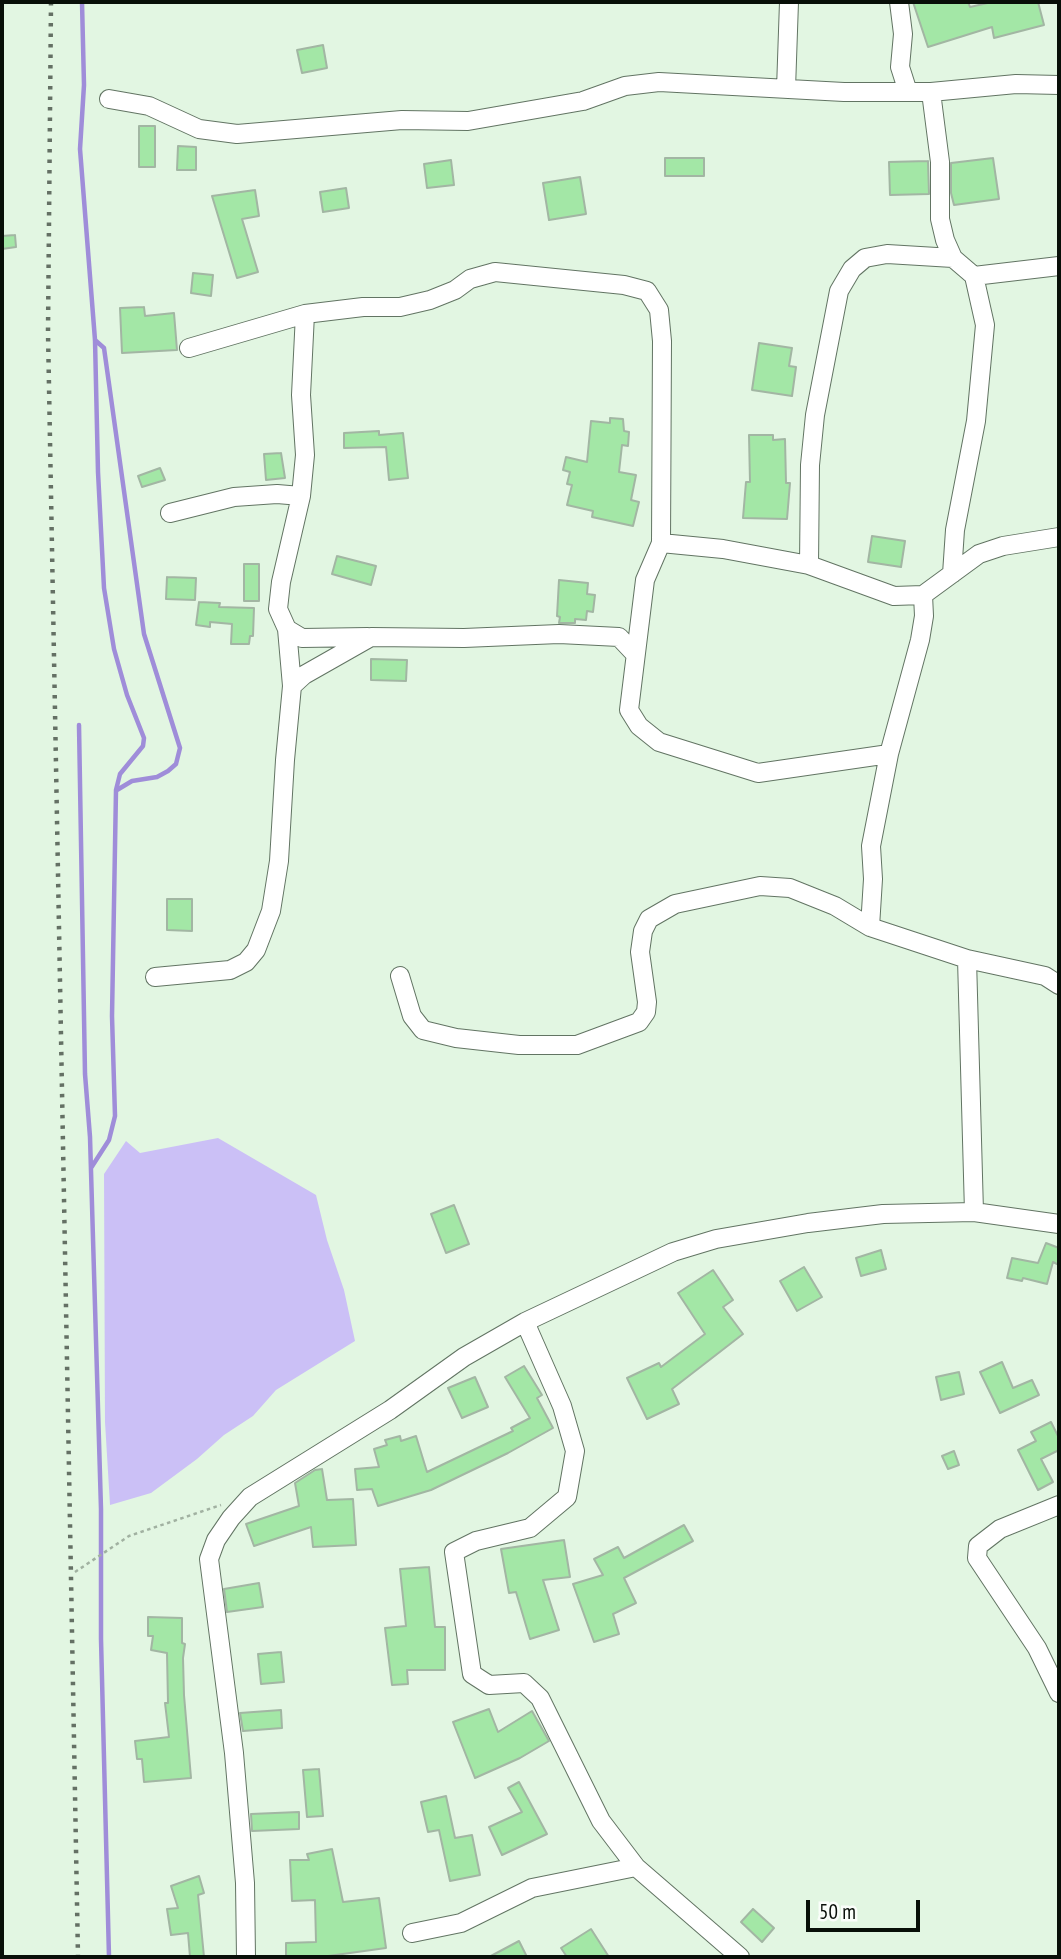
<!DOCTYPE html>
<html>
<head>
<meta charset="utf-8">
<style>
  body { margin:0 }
  #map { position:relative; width:1061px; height:1959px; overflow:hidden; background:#e2f6e2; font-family:"PT Sans Narrow",sans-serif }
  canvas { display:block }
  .frame { position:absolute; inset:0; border:4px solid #080f08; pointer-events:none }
  .scale { position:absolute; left:806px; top:1900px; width:114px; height:32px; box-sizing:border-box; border:4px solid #080f08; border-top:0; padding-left:9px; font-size:21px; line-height:24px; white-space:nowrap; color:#080f08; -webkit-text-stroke:5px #fafefa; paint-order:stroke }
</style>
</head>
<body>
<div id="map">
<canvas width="1061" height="1959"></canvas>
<div class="frame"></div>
<div class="scale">50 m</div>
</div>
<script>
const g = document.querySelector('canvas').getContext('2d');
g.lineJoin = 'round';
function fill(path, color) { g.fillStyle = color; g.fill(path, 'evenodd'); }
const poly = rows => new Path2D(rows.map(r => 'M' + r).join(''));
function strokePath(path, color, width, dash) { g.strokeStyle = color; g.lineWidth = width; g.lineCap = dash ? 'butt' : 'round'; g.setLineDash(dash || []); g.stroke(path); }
fill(poly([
  [218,1138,316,1195,327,1240,344,1290,355,1341,276,1390,253,1416,224,1435,197,1459,151,1493,110,1505,105,1422,104,1174,126,1141,140,1153]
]), '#cbc0f6');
strokePath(poly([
  [82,2,84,85,80,149,95,340,98,472,104,588,114,649,127,695,144,738,143,746,120,774,116,790,112,1016,115,1116,109,1140,91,1168],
  [95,340,104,348,144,634,180,748,176,764,168,771,157,777,132,781,117,790],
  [79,725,85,1074,90,1137,101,1509,101,1639,109,1957]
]), '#9f8dd9', 4.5);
const building = poly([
  [913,2,968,2,970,7,992,2,1038,2,1044,25,994,38,992,27,928,47,913,2],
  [323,45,327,68,302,73,297,50,323,45],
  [139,126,155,126,155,167,139,167,139,126],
  [178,146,196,147,196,170,177,170,178,146],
  [665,158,704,158,704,176,665,176,665,158],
  [993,158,999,199,954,205,951,193,951,163,993,158],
  [451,160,454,185,427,188,424,164,451,160],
  [928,161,929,194,890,195,889,162,928,161],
  [580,177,586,214,549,220,543,183,580,177],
  [346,188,349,208,323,212,320,192,346,188],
  [255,190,259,216,242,219,258,272,237,278,212,196,255,190],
  [15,235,16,247,2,249,2,236,15,235],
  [193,273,213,275,211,296,191,293,193,273],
  [144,307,145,316,174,313,177,350,122,353,120,308,144,307],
  [759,343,792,348,789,366,796,367,792,396,752,390,759,343],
  [610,418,623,419,624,431,629,432,628,446,622,445,619,472,636,475,631,500,639,502,633,526,592,517,593,511,567,505,572,485,567,484,570,472,563,470,566,457,587,462,591,421,610,423,610,418],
  [379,431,379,435,403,433,408,478,389,480,386,447,344,448,344,433,379,431],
  [749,435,773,435,773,440,785,439,786,483,790,483,787,519,743,518,746,482,750,482,749,435],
  [281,453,285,478,266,480,264,454,281,453],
  [160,468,165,480,142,487,138,476,160,468],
  [872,536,905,541,901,567,868,562,872,536],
  [337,556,376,566,371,585,332,574,337,556],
  [244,564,259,564,259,601,244,601,244,564],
  [167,577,196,578,195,600,166,599,167,577],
  [559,580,588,583,587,594,595,595,593,612,587,611,586,620,575,619,575,623,559,623,560,617,557,616,559,580],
  [199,602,220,603,219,607,254,608,253,636,250,636,249,644,231,644,232,624,210,622,210,627,196,625,199,602],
  [371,659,407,660,406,681,371,680,371,659],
  [167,899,192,899,192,931,167,930,167,899],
  [454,1205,469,1244,446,1253,431,1214,454,1205],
  [1046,1243,1059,1248,1059,1265,1053,1262,1047,1284,1023,1278,1022,1281,1007,1278,1012,1258,1038,1263,1046,1243],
  [881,1250,886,1269,861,1276,856,1258,881,1250],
  [804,1267,822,1297,797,1311,780,1281,804,1267],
  [713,1270,733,1300,723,1307,743,1334,672,1389,679,1404,647,1419,627,1378,659,1363,661,1367,705,1334,678,1293,713,1270],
  [1002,1362,1013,1388,1032,1380,1039,1395,1000,1413,980,1372,1002,1362],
  [524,1366,542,1395,537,1398,553,1428,508,1453,431,1490,378,1506,372,1489,357,1490,355,1469,379,1467,374,1449,387,1445,385,1440,400,1436,401,1441,416,1436,427,1472,513,1431,511,1428,530,1418,505,1377,524,1366],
  [959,1372,964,1394,941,1400,936,1377,959,1372],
  [475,1377,488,1407,462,1418,448,1388,475,1377],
  [1051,1422,1059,1438,1059,1450,1041,1459,1053,1482,1038,1490,1018,1450,1036,1441,1031,1432,1051,1422],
  [954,1451,959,1465,948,1469,942,1456,954,1451],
  [322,1469,327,1500,353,1499,356,1545,313,1547,311,1527,254,1546,246,1524,299,1506,295,1483,315,1470,322,1469],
  [684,1525,693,1541,624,1578,636,1603,613,1614,619,1634,594,1642,573,1584,603,1575,594,1559,618,1547,624,1558,684,1525],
  [564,1540,570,1577,543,1580,559,1630,530,1639,516,1592,509,1593,501,1549,564,1540],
  [429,1567,435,1627,445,1627,445,1670,407,1670,408,1684,392,1685,385,1628,406,1626,400,1569,429,1567],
  [259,1583,263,1607,227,1612,224,1589,259,1583],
  [148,1617,182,1618,182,1643,185,1644,183,1658,184,1695,191,1778,144,1782,142,1759,137,1759,135,1741,169,1737,165,1703,168,1703,167,1653,151,1650,153,1636,148,1636,148,1617],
  [281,1652,284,1682,261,1684,258,1654,281,1652],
  [489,1709,498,1732,532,1711,549,1741,520,1758,475,1778,453,1722,489,1709],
  [281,1710,282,1728,243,1731,240,1713,281,1710],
  [319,1769,323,1816,307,1817,303,1770,319,1769],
  [519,1782,547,1834,502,1855,489,1827,522,1812,508,1788,519,1782],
  [446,1796,455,1838,472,1835,480,1875,450,1881,439,1830,428,1832,421,1802,446,1796],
  [299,1812,299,1829,252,1831,251,1814,299,1812],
  [332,1849,343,1902,379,1898,386,1948,321,1957,286,1957,286,1943,316,1942,315,1900,292,1901,290,1860,309,1860,307,1854,332,1849],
  [199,1876,204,1893,198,1895,204,1957,190,1957,188,1933,171,1935,167,1909,178,1908,171,1886,199,1876],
  [753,1909,774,1928,762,1942,741,1922,753,1909],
  [591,1929,609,1957,567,1957,561,1948,591,1929],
  [519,1941,527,1957,489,1957,519,1941]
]);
fill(building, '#a3e7a6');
strokePath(building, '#a2b6a3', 2);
const minor = poly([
  [899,2,903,34,900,67,908,92],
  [786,89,789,2],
  [109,99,149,106,199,129,237,134,402,120,468,121,583,101,625,86,659,82,844,92,931,92],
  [974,276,1059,266],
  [305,314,301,395,305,455,301,496,281,582,278,609,287,629,302,638,368,637],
  [189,348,305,314,363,307,400,307,430,300,455,290,470,279,495,272,624,285,647,291,659,310,662,341,661,543,645,580,629,710,639,726,659,742,758,773,889,754,871,846,873,879,870,927,967,959,1045,976,1059,985],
  [170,513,234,497,277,494,301,496],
  [661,543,723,549,809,565,894,596,923,595,924,616,920,640,889,754],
  [809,565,810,465,815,415,839,291,852,269,865,258,887,254,953,258],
  [952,574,955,530,976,421,985,325,974,276,953,258,945,240,940,219,940,162,931,92,1016,84,1059,85],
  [923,595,979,554,1003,546,1059,537],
  [287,629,292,686],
  [967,959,974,1212],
  [400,976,412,1016,423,1030,456,1038,519,1045,577,1045,639,1022,646,1012,647,1002,640,952,643,931,649,919,675,904,760,886,790,888,835,906,870,927],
  [155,977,230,970,246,962,256,950,271,911,279,861,285,760,292,686,304,675,371,637,464,638,559,634,619,637,635,654],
  [525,1322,562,1406,575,1451,567,1497,530,1528,476,1541,454,1552,472,1674,489,1685,524,1683,540,1698,601,1821,636,1867],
  [1059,1505,1000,1529,978,1546,977,1558,1037,1648,1059,1693],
  [412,1933,461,1923,532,1888,636,1867,740,1957],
  [246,1957,245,1883,234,1753,209,1559,216,1540,231,1518,250,1497,390,1410,464,1357,525,1322,673,1252,716,1239,808,1223,883,1214,974,1212,1059,1224]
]);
strokePath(minor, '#627463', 20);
strokePath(poly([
  [75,1572,129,1536,221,1505]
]), '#a1b1a1', 2.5, [3.5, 3.5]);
strokePath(minor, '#fff', 18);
strokePath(poly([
  [51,2,48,332,78,1957]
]), '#647064', 4.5, [3.5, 7]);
</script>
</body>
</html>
